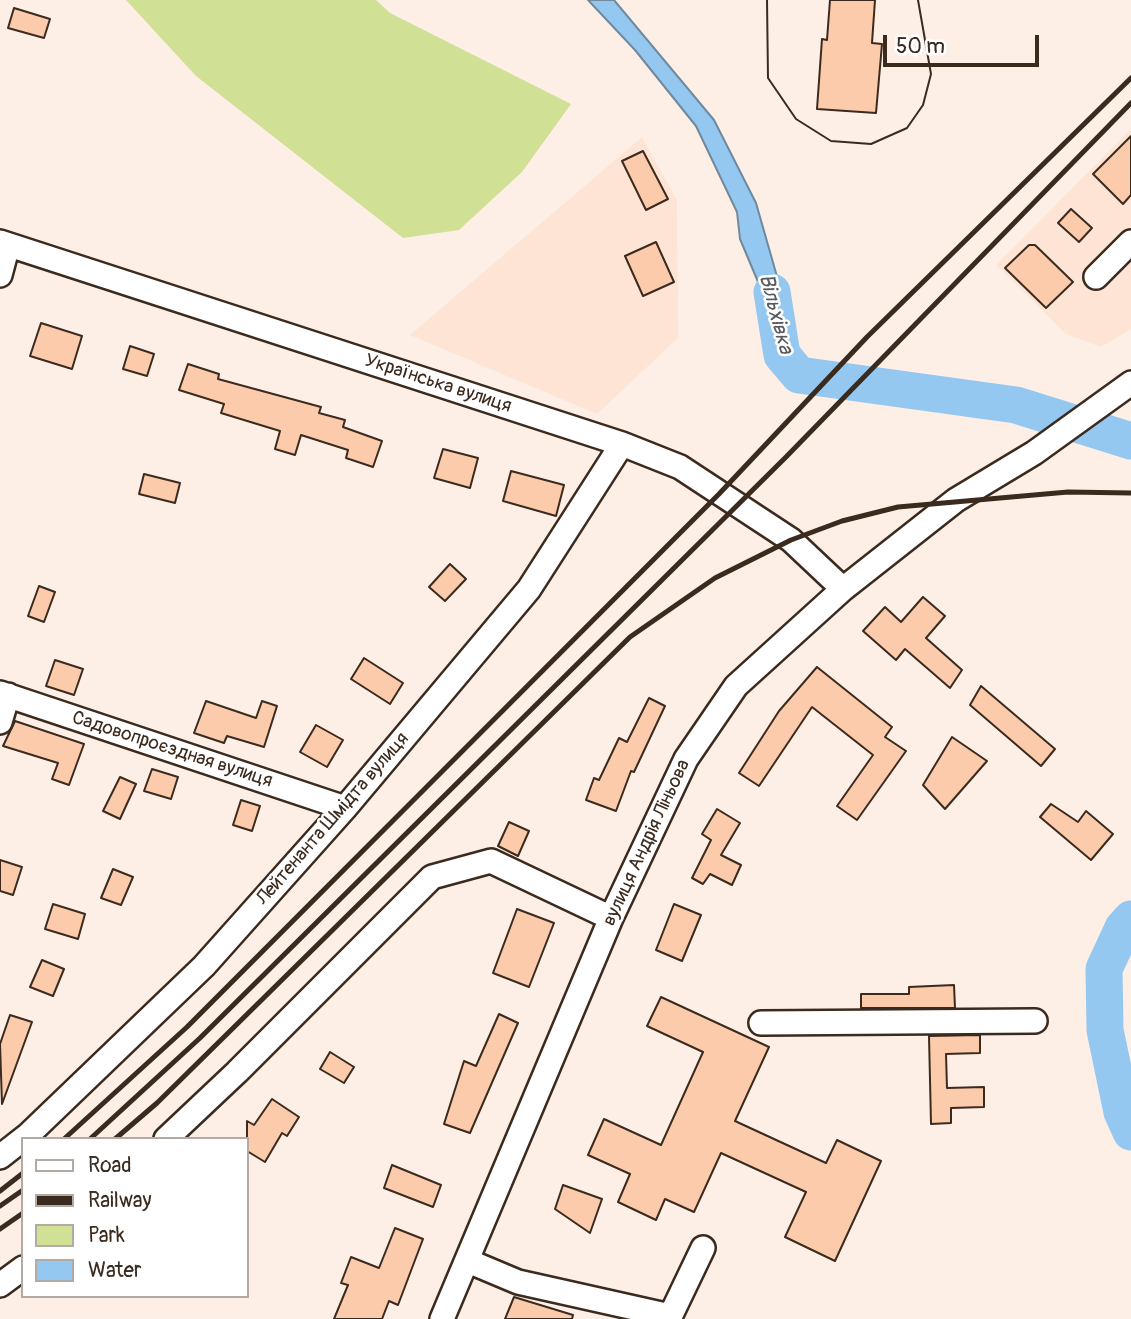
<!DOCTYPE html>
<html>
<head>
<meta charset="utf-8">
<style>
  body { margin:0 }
  #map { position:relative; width:1131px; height:1319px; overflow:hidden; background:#feefe6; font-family:Pangolin,sans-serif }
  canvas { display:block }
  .legend { position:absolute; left:21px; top:1137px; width:228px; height:161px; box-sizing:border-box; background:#fff; border:2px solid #b1aaa5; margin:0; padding:9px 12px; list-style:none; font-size:21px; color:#3b2a1e }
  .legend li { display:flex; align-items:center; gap:14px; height:35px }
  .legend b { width:35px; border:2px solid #b1aaa5 }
  .scale { position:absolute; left:883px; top:35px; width:156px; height:32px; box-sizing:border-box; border:4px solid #3b2a1e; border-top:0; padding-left:9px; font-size:21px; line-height:24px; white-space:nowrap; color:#3b2a1e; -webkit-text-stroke:5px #fff; paint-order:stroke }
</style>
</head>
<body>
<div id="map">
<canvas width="1131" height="1319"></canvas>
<ul class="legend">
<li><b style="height:9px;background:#fff"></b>Road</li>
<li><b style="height:9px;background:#3b2a1e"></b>Railway</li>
<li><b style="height:19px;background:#d0e094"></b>Park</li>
<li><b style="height:19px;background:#94c8f1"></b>Water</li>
</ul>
<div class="scale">50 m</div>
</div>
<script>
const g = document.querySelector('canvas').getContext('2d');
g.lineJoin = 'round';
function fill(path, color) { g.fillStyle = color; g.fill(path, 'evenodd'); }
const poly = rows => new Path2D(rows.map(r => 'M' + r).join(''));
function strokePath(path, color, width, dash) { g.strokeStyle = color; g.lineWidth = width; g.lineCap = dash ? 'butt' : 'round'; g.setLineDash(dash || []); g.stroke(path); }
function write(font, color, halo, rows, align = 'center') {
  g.font = font + ' Pangolin,sans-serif'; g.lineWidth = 5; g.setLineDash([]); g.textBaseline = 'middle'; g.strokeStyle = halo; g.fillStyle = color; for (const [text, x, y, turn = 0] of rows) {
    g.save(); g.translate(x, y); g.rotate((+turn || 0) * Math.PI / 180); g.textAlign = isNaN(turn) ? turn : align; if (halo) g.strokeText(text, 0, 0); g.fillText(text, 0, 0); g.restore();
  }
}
fill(poly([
  [1131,129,1131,329,1101,347,1066,334,996,265],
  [642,137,677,200,678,338,597,414,410,335]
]), '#fde4d4');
fill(poly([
  [126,0,376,0,390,13,571,104,522,172,459,230,403,238,196,76]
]), '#d0e094');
const water = poly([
  [588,0,614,0,714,120,756,203,790,322,792,341,773,340,769,308,740,239,737,212,696,126,635,50,588,0]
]);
fill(water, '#94c8f1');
strokePath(water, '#70899d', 2);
strokePath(poly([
  [772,292,782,355,799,375,1016,405,1131,441],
  [1131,919,1123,928,1104,969,1105,1030,1122,1112,1131,1132]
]), '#94c8f1', 37);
const building = poly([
  [830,0,875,0,872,43,882,44,876,113,817,109,822,39,827,40,830,0],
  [14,8,50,19,44,38,8,28,14,8],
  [1131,136,1131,195,1123,204,1093,174,1131,136],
  [643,151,668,199,646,210,622,161,643,151],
  [1071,209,1092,228,1079,242,1058,223,1071,209],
  [656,242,674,282,643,296,625,256,656,242],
  [1029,245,1035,245,1073,282,1046,308,1005,268,1029,245],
  [41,323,82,336,72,369,30,356,41,323],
  [130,346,154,354,147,376,123,369,130,346],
  [188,364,219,374,218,379,321,407,319,413,345,420,343,427,382,441,373,467,346,458,348,450,301,435,295,455,275,449,280,431,221,413,224,404,179,390,188,364],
  [443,449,478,458,470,488,434,478,443,449],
  [511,471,564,485,556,516,503,501,511,471],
  [144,474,180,483,175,503,139,494,144,474],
  [450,564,466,579,445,601,429,587,450,564],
  [39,586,55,592,44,622,28,616,39,586],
  [923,597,945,616,926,638,962,670,950,688,905,649,896,660,863,631,885,607,901,622,923,597],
  [364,658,403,683,390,704,351,679,364,658],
  [55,660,83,669,74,695,46,686,55,660],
  [817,667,892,727,885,737,906,751,857,820,837,806,873,755,812,707,759,786,739,773,779,711,817,667],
  [981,686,1055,749,1041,766,970,705,981,686],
  [649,698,665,706,634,772,631,771,616,811,586,800,594,778,599,780,619,738,627,742,649,698],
  [206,701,256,718,262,701,277,706,264,747,227,736,224,743,194,733,206,701],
  [15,721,84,744,69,785,52,779,58,763,3,746,15,721],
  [316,725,343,740,327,767,300,752,316,725],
  [952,737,987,761,945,809,923,785,952,737],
  [152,769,178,777,171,799,144,791,152,769],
  [120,777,136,784,120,819,103,811,120,777],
  [241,800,260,806,252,831,233,825,241,800],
  [1051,804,1078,822,1086,811,1113,834,1091,860,1040,817,1051,804],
  [717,809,740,823,721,855,741,865,732,885,710,874,703,884,692,878,711,840,702,834,717,809],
  [509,822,529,831,518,856,498,846,509,822],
  [0,860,22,867,13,895,0,891,0,860],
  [113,869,133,877,121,905,101,898,113,869],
  [53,904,85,914,78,939,45,929,53,904],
  [674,904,701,915,682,961,656,950,674,904],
  [517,909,554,923,529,987,493,973,517,909],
  [42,960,64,969,53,996,30,987,42,960],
  [954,985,955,1008,861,1008,861,994,909,994,909,987,954,985],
  [661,997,769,1047,735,1121,826,1163,837,1140,881,1161,835,1261,785,1237,806,1192,721,1153,694,1212,665,1199,656,1220,618,1202,630,1174,588,1155,604,1119,661,1145,703,1052,647,1026,661,997],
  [499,1014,518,1023,470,1133,444,1124,464,1061,476,1066,499,1014],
  [10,1015,32,1022,2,1104,0,1044,10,1015],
  [980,1035,980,1053,946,1054,947,1088,984,1087,984,1107,951,1108,951,1123,931,1124,929,1036,980,1035],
  [330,1052,354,1067,344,1083,320,1069,330,1052],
  [272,1099,299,1117,287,1136,282,1133,265,1162,247,1151,247,1121,254,1125,272,1099],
  [392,1165,441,1185,433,1207,384,1188,392,1165],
  [563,1185,602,1199,590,1233,555,1209,563,1185],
  [395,1228,423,1239,398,1305,389,1301,382,1319,334,1319,348,1285,341,1283,351,1257,379,1268,395,1228],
  [514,1297,573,1315,572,1319,505,1319,514,1297]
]);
fill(building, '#fccbab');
strokePath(building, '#3b2a1e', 2);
const minor = poly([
  [0,242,622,444,680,467,791,540,843,589],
  [0,275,8,245],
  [1096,277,1131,242],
  [0,693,345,808],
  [0,722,8,695],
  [761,1023,1035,1021],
  [166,1139,237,1072,432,877,491,861,611,918],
  [0,1157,28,1135,204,966,345,808,529,589,622,444],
  [468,1261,518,1282,670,1316],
  [0,1285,23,1268],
  [442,1319,611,918,686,759,736,686,843,589,956,500,1034,453,1131,383],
  [669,1319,703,1248]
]);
strokePath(minor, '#3b2a1e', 28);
strokePath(minor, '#fff', 23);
strokePath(poly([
  [767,0,768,78,796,119,831,141,871,144,907,128,923,105,931,74,918,0]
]), '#3b2a1e', 2);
strokePath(poly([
  [64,1139,187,1027,719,494,867,337,1131,78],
  [90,1139,200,1038,786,457,1131,103],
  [115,1139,157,1103,630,637,715,578,791,540,842,521,898,507,1068,492,1131,493],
  [0,1191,23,1173],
  [0,1206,23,1190],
  [0,1229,23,1213]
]), '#3b2a1e', 5);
write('19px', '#3b2a1e', '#fff', [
  ["Українська вулиця",438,384,18],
  ["Садовопроєздная вулиця",172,750,18],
  ["Лейтенанта Шмідта вулиця",333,819,-49],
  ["вулиця Андрія Ліньова",647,843,-65]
]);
write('italic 21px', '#56595d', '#fff', [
  ["Вільхівка",775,314,75]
]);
</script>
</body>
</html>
